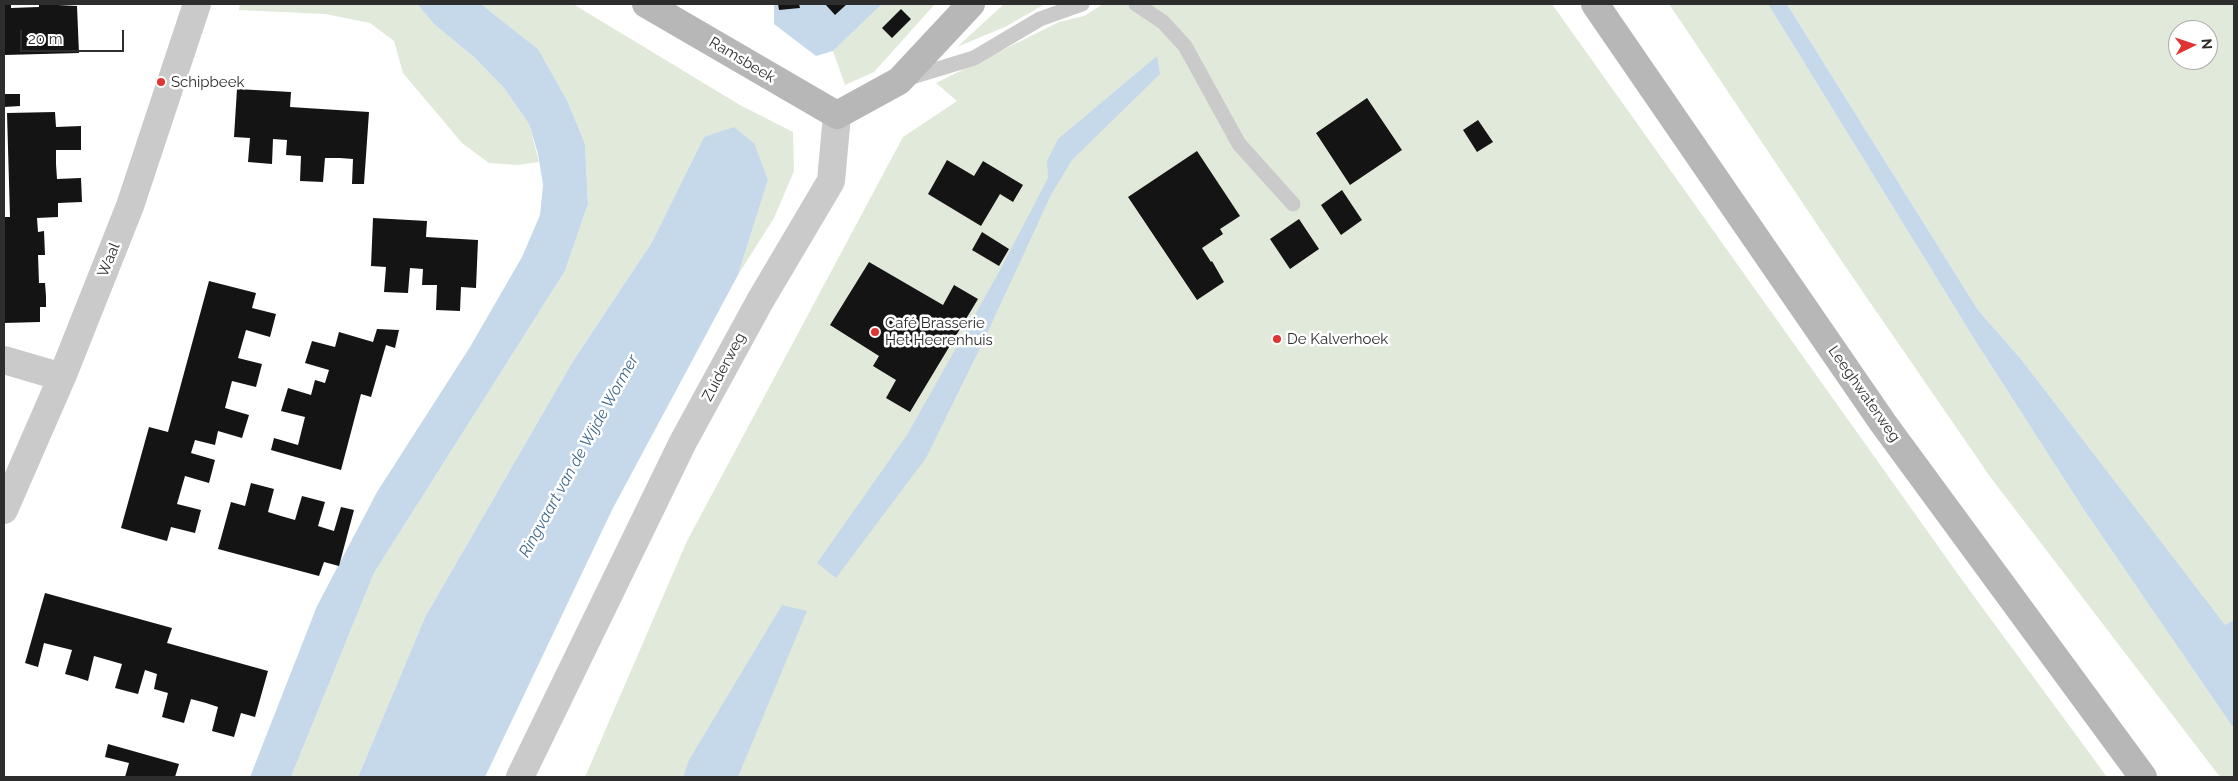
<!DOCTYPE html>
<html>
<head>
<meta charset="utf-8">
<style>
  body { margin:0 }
  #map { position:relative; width:2238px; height:781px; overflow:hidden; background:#fff; font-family:Raleway,sans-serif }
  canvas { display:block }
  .frame { position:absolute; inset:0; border:5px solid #2d2d2d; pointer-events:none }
  .north { position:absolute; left:2168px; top:20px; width:50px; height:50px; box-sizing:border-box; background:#fff; border:1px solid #ababab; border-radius:50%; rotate:86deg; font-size:14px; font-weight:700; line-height:20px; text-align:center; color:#2d2d2d }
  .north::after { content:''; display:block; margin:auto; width:18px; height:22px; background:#df3533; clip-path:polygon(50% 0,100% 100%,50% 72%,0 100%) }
  .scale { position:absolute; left:20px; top:30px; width:104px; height:22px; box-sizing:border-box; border:2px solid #2d2d2d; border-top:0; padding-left:6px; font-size:15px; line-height:18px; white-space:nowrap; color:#2d2d2d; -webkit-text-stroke:4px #fff; paint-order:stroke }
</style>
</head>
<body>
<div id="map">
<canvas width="2238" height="781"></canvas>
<div class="frame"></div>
<div class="north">N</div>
<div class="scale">20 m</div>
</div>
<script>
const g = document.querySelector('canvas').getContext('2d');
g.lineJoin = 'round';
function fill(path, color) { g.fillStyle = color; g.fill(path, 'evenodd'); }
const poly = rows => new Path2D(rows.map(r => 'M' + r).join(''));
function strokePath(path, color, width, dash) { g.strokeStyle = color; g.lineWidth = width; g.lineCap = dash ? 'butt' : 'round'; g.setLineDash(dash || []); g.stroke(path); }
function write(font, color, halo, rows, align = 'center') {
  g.font = font + ' Raleway,sans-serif'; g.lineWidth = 5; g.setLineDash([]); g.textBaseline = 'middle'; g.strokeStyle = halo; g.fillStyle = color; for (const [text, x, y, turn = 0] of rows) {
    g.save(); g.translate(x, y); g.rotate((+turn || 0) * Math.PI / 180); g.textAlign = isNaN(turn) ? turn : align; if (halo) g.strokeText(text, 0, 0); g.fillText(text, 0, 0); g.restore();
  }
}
fill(poly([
  [240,4,417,4,435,25,474,57,504,88,529,124,539,162,518,165,489,163,462,143,403,73,394,41,370,23,325,14,239,10],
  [481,4,573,4,740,105,793,132,794,171,774,218,738,275,768,180,704,137,652,242,573,361,425,617,358,777,291,777,374,573,565,271,588,204,585,144,567,100,538,49],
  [882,4,935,4,874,72,845,85,833,51],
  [1004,4,1045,4,1007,26,957,47],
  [1103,4,1552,4,1965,584,2107,777,585,777,687,541,903,137,957,101,936,83,1059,22,1084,16],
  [1669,4,1768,4,1976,342,2084,510,2234,729,2234,777,2220,777,1991,478,1845,266],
  [1787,4,2234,4,2234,620,2225,626,2021,359,1978,310],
  [2178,30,2208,30,2208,60,2178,60]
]), '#e1eada');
fill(poly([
  [417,4,481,4,538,49,567,100,585,144,588,204,565,271,374,573,291,777,250,777,317,606,377,492,470,347,522,257,540,215,543,185,538,154,529,124,504,88,474,57,435,25],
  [774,4,882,4,833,51,816,56,774,24],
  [1768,4,1787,4,1978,310,2021,359,2225,625,2234,620,2234,729,2084,510,1976,342],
  [1157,56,1160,74,1072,160,1051,195,984,340,926,458,836,578,817,563,907,435,999,272,1048,178,1047,161,1058,139],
  [734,127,754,143,768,180,738,275,612,510,485,777,358,777,425,617,573,361,652,242,704,137],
  [782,605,807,611,738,777,683,777,689,760]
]), '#c6d9ea');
fill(poly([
  [4,4,11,4,11,8,39,7,39,4,77,6,79,53,4,55],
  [778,4,799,4,800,8,779,10],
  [825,4,847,4,835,15],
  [901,9,911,19,892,38,882,28],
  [237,89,291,92,290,107,369,112,364,184,352,184,353,159,340,158,325,158,323,182,300,181,301,156,286,155,287,140,273,139,272,164,248,162,250,138,234,137],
  [4,94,20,94,20,106,4,107],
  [1367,98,1402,150,1350,185,1316,133],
  [55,112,56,127,81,126,81,150,56,150,56,164,57,179,81,178,82,202,58,203,58,217,37,218,38,232,44,231,45,255,38,255,39,283,45,283,46,296,46,307,40,307,40,322,4,323,4,217,10,217,7,113],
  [1478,120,1493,142,1477,152,1463,130],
  [1197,151,1240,216,1220,229,1223,234,1202,248,1211,262,1212,261,1224,282,1197,300,1128,197],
  [947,160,974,176,983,161,1023,185,1013,202,1000,194,981,226,928,194],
  [1342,190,1362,220,1341,235,1321,205],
  [373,218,427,221,426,237,478,240,476,288,461,287,460,311,436,310,437,285,422,285,423,269,410,268,408,293,384,292,386,267,371,266],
  [1299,219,1319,249,1290,269,1270,239],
  [982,232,1009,249,999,266,972,250],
  [869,262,943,305,954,285,978,299,910,412,886,398,896,380,873,366,879,356,830,325],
  [209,281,256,293,252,308,276,314,270,337,246,330,238,358,262,364,256,387,232,381,225,408,249,415,242,438,218,431,215,445,195,440,191,453,215,460,209,483,185,476,177,504,201,510,195,533,171,527,167,541,121,528,149,427,168,432],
  [377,329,399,330,395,348,386,345,371,397,361,394,341,470,271,450,274,438,298,445,305,417,281,411,288,388,311,395,315,380,325,383,329,370,305,363,312,341,335,347,339,332,373,342],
  [251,483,274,489,268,512,281,516,295,520,302,496,325,502,318,526,334,531,341,507,354,510,339,566,324,562,319,576,218,549,231,502,245,506],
  [45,593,172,628,167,643,268,671,255,717,241,713,234,737,212,731,218,707,206,703,191,699,184,723,162,717,168,693,154,689,157,674,145,670,138,694,115,688,122,664,94,656,88,681,76,677,65,674,72,650,44,643,38,667,25,663],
  [108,744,179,764,175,777,125,777,129,763,105,757]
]), '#141414');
strokePath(poly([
  [1136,4,1163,22,1185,46,1239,144,1293,204],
  [905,79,974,58,1040,19,1082,4]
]), '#cacaca', 15);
strokePath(poly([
  [4,360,62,377],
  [4,510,62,377,130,206,197,4]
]), '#cacaca', 28);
strokePath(poly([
  [520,777,683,442,760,301,831,181,837,115]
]), '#cacaca', 28);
strokePath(poly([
  [646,4,837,115,899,81,971,4],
  [1595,4,1883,423,2143,777]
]), '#b7b7b7', 28);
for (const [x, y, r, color] of [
  [161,82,5,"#df3533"],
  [875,332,5,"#df3533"],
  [1277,339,5,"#df3533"]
]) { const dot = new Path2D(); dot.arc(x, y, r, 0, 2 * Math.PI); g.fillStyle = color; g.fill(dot); strokePath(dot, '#fff', 2); }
write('15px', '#2d2d2d', '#fff', [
  ["Ramsbeek",742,60,31],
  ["Waal",109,260,-68],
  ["Zuiderweg",724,367,-62],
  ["Leeghwaterweg",1864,394,55]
]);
write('15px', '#2d2d2d', '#fff', [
  ["Schipbeek",171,82],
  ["Café Brasserie",885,323],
  ["Het Heerenhuis",885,340],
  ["De Kalverhoek",1287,339]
], 'left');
write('italic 16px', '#3e678c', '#fff', [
  ["Ringvaart van de Wijde Wormer",579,456,-61]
]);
</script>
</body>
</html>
